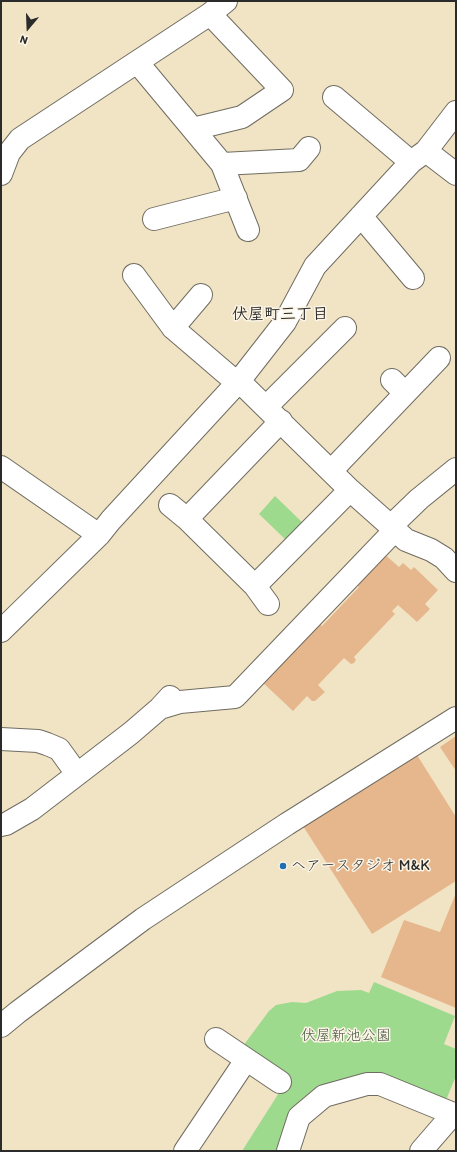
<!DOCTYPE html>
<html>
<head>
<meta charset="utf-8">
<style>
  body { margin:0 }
  #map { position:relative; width:457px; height:1152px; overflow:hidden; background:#f0e4c5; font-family:Itim,sans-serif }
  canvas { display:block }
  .frame { position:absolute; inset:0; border:2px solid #2b2b2b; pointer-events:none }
  .north { position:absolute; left:8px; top:8px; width:40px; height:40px; -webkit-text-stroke:3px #fcf5e5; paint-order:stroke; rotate:199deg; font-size:11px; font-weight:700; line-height:16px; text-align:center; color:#2b2b2b }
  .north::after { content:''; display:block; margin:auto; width:14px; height:18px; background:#2b2b2b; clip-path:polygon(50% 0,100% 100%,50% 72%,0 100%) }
</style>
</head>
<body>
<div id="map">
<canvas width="457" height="1152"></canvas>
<div class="frame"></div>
<div class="north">N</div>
</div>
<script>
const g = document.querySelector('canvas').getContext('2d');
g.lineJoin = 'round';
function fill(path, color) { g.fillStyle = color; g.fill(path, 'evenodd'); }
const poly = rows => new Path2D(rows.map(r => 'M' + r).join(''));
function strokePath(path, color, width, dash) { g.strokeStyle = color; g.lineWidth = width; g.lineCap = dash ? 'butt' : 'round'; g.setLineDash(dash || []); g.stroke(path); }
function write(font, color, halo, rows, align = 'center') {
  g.font = font + ' Itim,"Klee One",sans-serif'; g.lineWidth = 3; g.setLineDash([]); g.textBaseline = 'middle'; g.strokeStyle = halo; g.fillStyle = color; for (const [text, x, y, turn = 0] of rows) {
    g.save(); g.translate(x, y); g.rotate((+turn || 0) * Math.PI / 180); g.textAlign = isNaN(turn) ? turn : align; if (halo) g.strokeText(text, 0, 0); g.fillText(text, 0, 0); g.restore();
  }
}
fill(poly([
  [275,496,304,524,287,541,259,514],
  [374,982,455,1016,444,1044,456,1049,456,1076,446,1100,384,1075,318,1094,279,1151,242,1151,289,1077,243,1046,269,1011,276,1005,292,1002,306,1003,337,991,361,990,369,993]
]), '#9dda8e');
fill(poly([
  [383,553,399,567,403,563,411,570,414,567,438,590,425,604,430,609,417,622,398,605,392,611,395,614,354,657,356,660,354,663,351,664,344,658,318,685,325,692,315,701,312,701,307,696,293,711,260,680,316,621,322,626,359,587,354,583],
  [456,736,456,771,440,747],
  [417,755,456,817,456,881,372,934,303,826],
  [456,893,456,1008,381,977,404,920,440,932]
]), '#e6b78d');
const minor = poly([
  [137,62,222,164,248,230],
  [334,97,411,162],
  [193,129,242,117,282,90,210,14],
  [426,151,456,174],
  [222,164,299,160,309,148],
  [1,174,9,153,20,139,210,14,226,1],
  [361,216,413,278],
  [154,219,236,198],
  [134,275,173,328,229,376,239,381,350,490,395,530,406,540,431,550,444,558,456,571],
  [173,328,201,295],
  [392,380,405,393],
  [266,407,345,328],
  [1,467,99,535],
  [331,471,439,358],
  [170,505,187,519,255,586,268,604],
  [187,519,281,421],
  [391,526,419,499,456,469],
  [255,586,350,490],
  [1,631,99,535,111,520,239,381,285,322,315,266,411,162,426,151,456,112],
  [160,708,180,702,235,697,395,530],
  [1,739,38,741,47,744,59,749,77,774],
  [1,825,6,824,32,809,131,733,160,708,170,697],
  [1,1026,18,1012,143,919,287,824,456,718],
  [216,1039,280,1082],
  [185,1151,246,1060],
  [288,1151,299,1117,324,1096,367,1084,380,1084,456,1115],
  [421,1151,453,1114]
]);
strokePath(minor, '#706c61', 24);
strokePath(minor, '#fff', 22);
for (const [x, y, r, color] of [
  [283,866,4,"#1f6fb2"]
]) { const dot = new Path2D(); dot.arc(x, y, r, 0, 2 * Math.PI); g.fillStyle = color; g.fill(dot); strokePath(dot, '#fcf5e5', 1.5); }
write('15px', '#2b2b2b', '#fcf5e5', [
  ["ヘアースタジオ M&K",291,866]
], 'left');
write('15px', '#485744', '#fcf5e5', [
  ["伏屋新池公園",346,1036]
]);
write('bold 16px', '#2b2b2b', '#fcf5e5', [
  ["伏屋町三丁目",280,315]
]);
</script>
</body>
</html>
